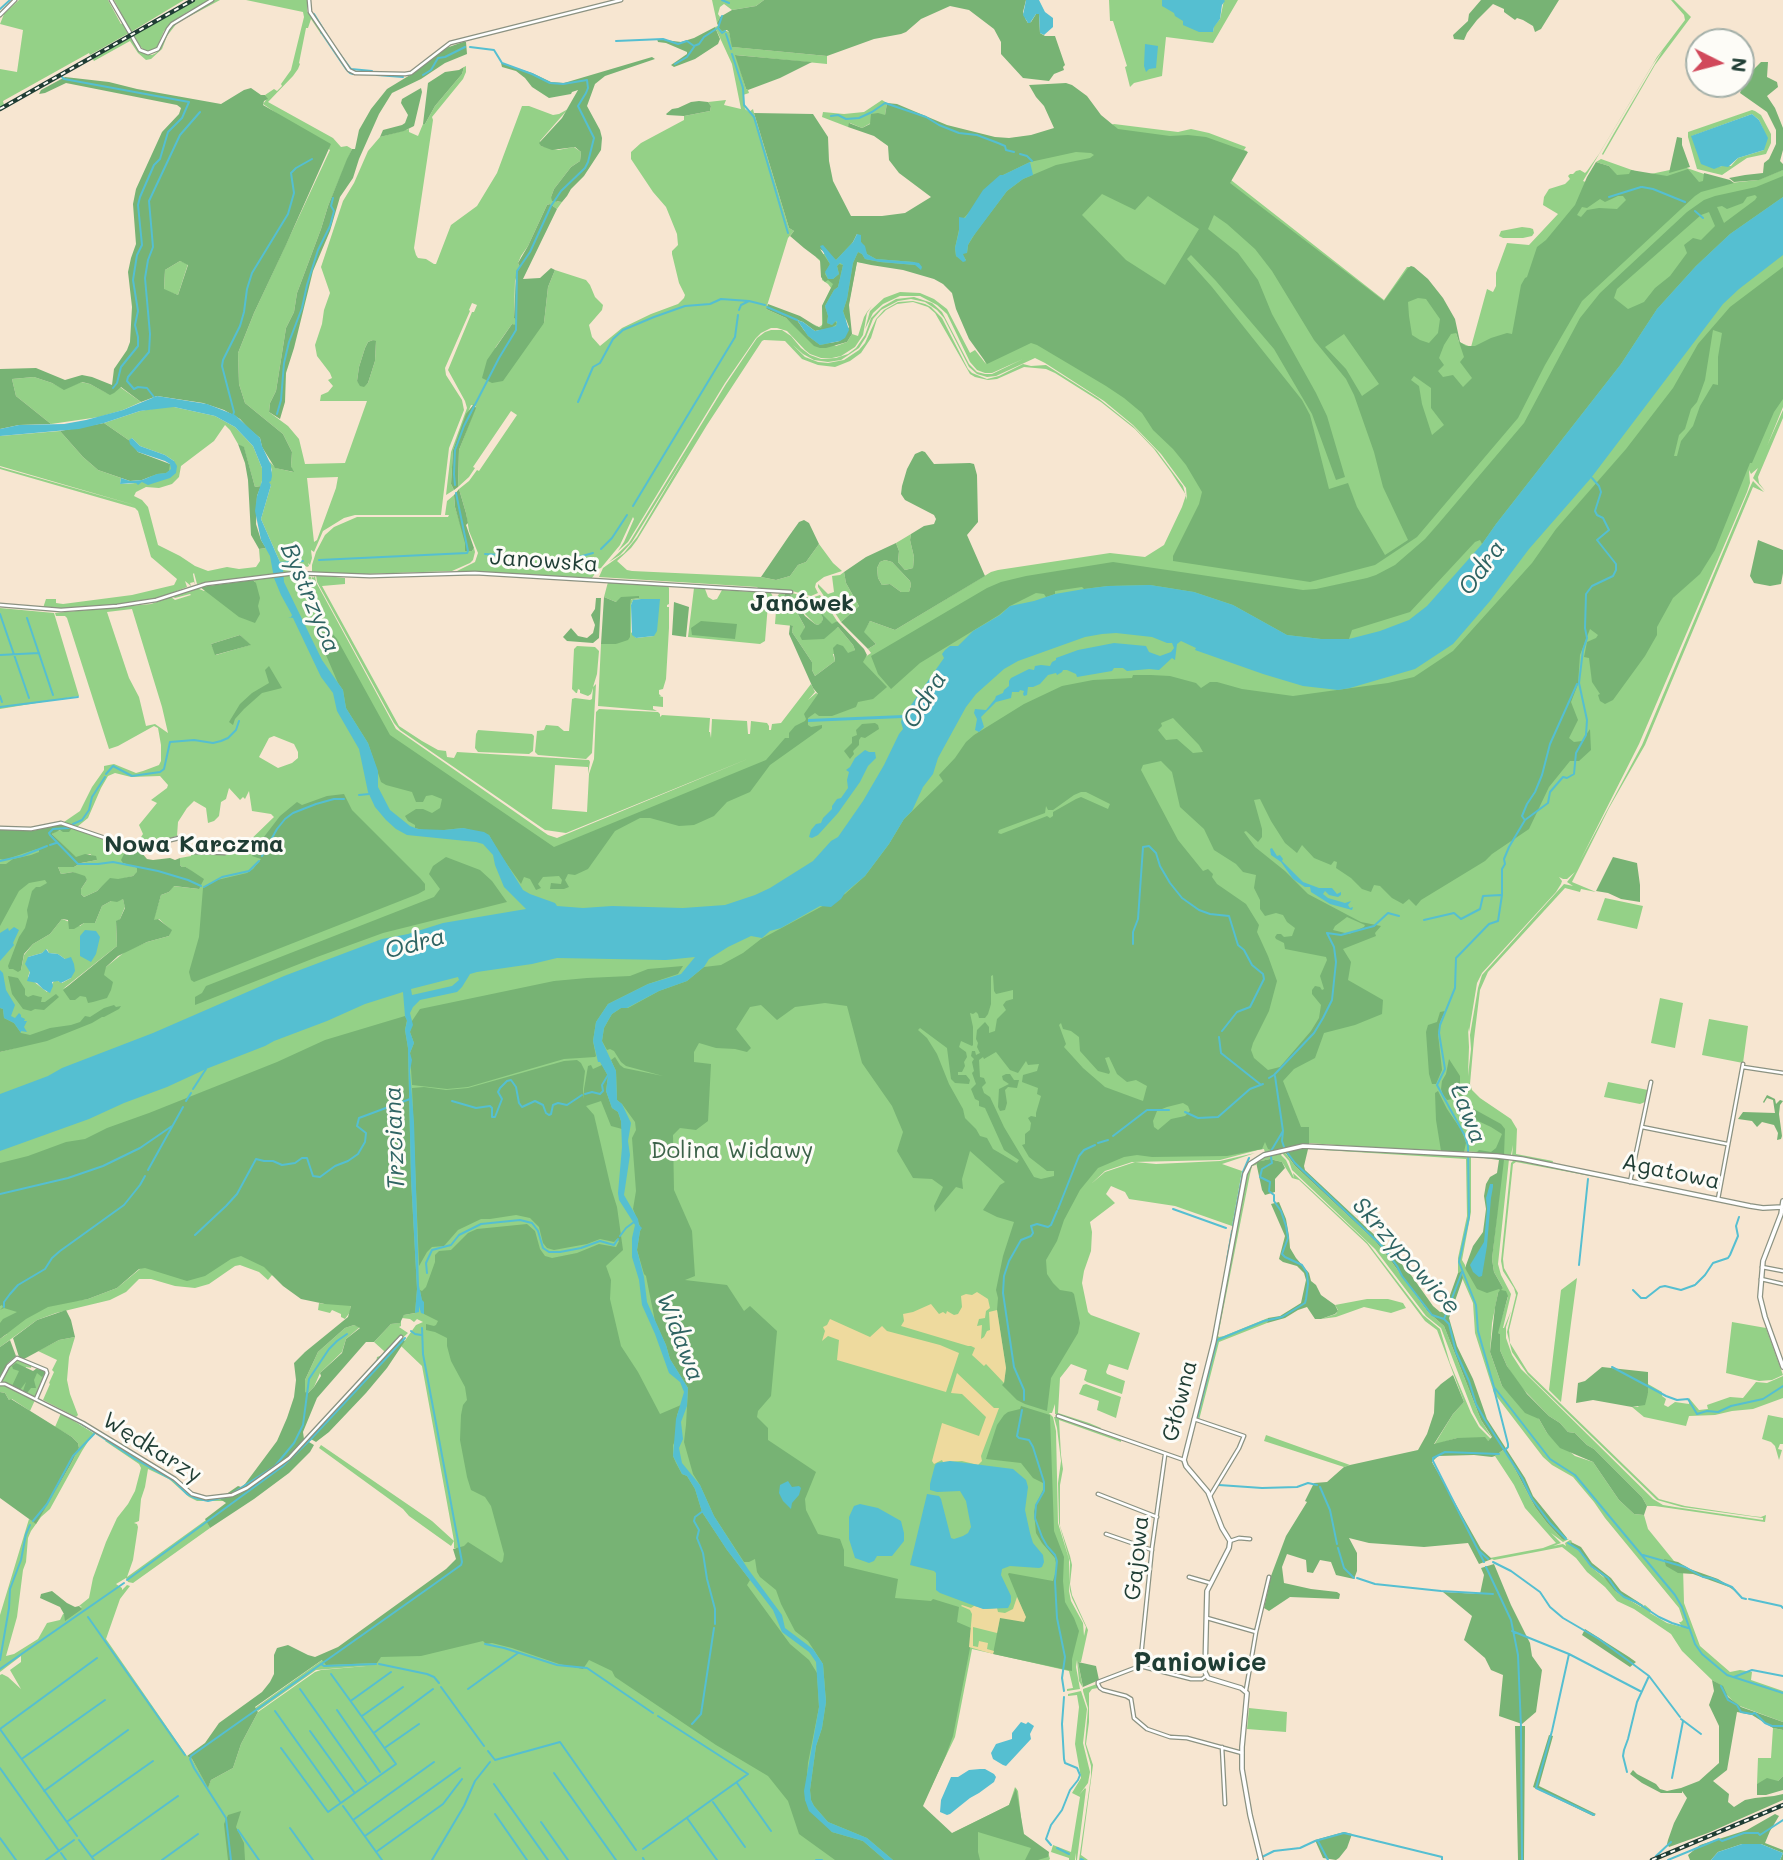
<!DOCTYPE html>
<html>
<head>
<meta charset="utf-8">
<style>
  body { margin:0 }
  #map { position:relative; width:1783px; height:1860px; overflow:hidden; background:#f7e6d1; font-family:Mali,sans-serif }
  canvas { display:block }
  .north { position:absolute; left:1685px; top:28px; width:70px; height:70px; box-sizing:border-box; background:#fdfcf7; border:2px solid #a4b0a9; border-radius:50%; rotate:96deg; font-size:19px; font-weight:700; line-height:28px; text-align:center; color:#1f3d34 }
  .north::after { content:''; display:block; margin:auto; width:24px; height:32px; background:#d1495b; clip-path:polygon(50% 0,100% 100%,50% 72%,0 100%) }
</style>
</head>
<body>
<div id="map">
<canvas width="1783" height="1860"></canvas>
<div class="north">N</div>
</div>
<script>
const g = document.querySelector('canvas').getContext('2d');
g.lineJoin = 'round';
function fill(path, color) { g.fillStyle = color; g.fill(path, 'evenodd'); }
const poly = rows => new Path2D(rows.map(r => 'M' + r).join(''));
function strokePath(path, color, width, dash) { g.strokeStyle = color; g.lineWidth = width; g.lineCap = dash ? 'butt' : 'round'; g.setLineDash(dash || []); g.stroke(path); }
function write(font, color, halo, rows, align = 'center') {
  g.font = font + ' Mali,sans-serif'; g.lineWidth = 6; g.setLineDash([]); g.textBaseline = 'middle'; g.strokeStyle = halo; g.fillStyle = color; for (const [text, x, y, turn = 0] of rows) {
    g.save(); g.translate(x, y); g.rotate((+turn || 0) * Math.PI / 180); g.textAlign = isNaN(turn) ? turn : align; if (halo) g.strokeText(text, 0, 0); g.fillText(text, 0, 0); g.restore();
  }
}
fill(poly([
  [19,0,108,0,121,24,123,23,129,33,90,55,89,53,3,101,4,105,0,107,0,69,17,72,23,30,0,24,4,14],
  [114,0,184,0,131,32],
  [196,0,209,0,184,14,172,23,164,31,156,49,150,52,145,51,139,45,134,35],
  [214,0,220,0,177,23,167,36,162,49,151,59,146,60,138,53,130,41,94,61,92,58,131,37,138,49,143,53,152,55,156,53,161,47,166,34,173,25],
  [246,0,307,0,307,11,323,33,321,34,311,19,308,28,306,28,299,63,300,64,298,69,293,76,268,102,333,138,341,147,347,146,352,149,328,206,321,229,297,293,294,312,286,328,276,391,270,403,269,412,288,426,299,439,305,464,345,463,367,401,320,401,321,395,328,392,333,386,328,380,332,378,330,373,317,356,315,345,322,324,324,310,330,293,321,267,343,201,354,183,368,151,380,137,409,129,409,132,418,136,423,124,425,124,435,106,462,74,464,67,466,66,466,72,463,79,432,117,433,120,414,248,416,255,418,258,426,259,434,264,436,264,451,225,477,206,497,173,522,106,529,106,553,115,559,114,568,109,540,141,541,146,558,150,574,147,581,152,580,161,571,167,554,189,551,197,558,202,562,202,557,209,550,204,547,205,528,246,521,256,518,263,520,267,515,281,514,318,517,320,516,326,512,324,495,348,544,323,548,287,555,270,586,280,590,285,595,297,603,305,602,310,589,325,592,337,600,346,622,328,651,314,678,304,684,298,685,295,679,283,672,254,672,251,678,245,677,234,666,207,653,192,631,159,631,152,641,143,684,120,684,116,710,111,711,106,708,102,726,100,724,105,741,109,732,64,715,27,718,26,719,28,729,32,733,47,827,56,827,64,736,55,746,89,748,90,749,93,743,95,745,109,749,112,753,109,754,113,789,228,794,231,788,238,766,309,786,318,796,327,836,346,847,342,852,334,858,336,864,317,867,312,872,306,867,313,863,335,855,347,841,356,832,358,821,358,810,354,805,350,787,331,777,328,771,328,761,333,756,338,725,383,628,542,618,551,624,542,634,519,633,517,620,545,601,568,598,569,592,578,457,571,475,562,478,553,469,531,466,513,459,489,469,481,477,470,479,471,517,415,511,411,473,467,475,468,469,477,458,487,459,450,476,406,471,405,453,450,451,484,454,490,446,495,451,452,467,408,465,401,448,370,472,312,474,312,477,305,472,303,469,310,470,311,445,368,446,375,462,400,464,410,449,448,441,515,355,515,344,518,323,531,314,552,311,550,312,558,310,565,308,563,309,566,307,567,304,565,288,572,295,571,295,575,306,575,311,577,310,590,312,576,313,578,315,576,316,582,396,729,548,835,557,838,750,758,566,833,545,830,400,730,394,723,317,582,316,575,345,578,345,584,322,586,399,726,422,741,438,750,446,751,447,757,454,758,457,752,589,760,590,762,588,774,588,767,555,765,552,809,587,812,589,774,594,759,596,712,599,709,658,712,660,714,660,717,662,715,710,718,709,732,710,732,711,738,712,719,747,721,748,734,750,734,751,721,767,723,769,726,769,730,771,730,772,724,781,723,811,684,815,692,808,700,816,693,818,694,823,686,871,653,868,649,876,644,863,632,870,621,895,630,991,572,998,570,1110,553,1145,557,1164,545,1182,507,1186,495,1171,472,1154,449,1135,429,1101,402,1055,373,1046,369,1024,367,997,379,988,380,975,377,970,374,966,367,935,313,928,307,913,302,897,304,886,310,877,319,871,338,861,353,850,361,835,367,818,365,802,359,785,341,764,340,762,341,707,425,637,540,631,548,617,561,627,570,632,571,761,577,776,580,790,576,798,565,806,562,819,544,833,563,842,571,824,577,816,583,815,587,818,593,811,596,792,591,758,588,757,587,599,577,603,568,624,553,637,537,688,451,632,542,620,555,609,562,629,543,726,384,757,338,765,332,771,330,782,330,791,336,801,348,810,355,821,359,836,358,848,354,856,348,865,335,871,318,882,307,896,299,914,297,932,303,942,312,969,364,977,372,985,374,992,374,1023,359,992,373,985,373,977,370,970,362,947,314,937,305,920,296,900,296,883,304,873,313,865,329,870,311,884,298,900,292,920,293,934,299,947,309,970,353,975,350,986,364,951,284,900,267,857,262,841,343,813,324,819,327,822,325,822,306,831,288,828,284,822,280,821,262,816,257,920,216,989,141,1053,133,1088,108,1111,125,1114,124,1178,132,1191,129,1209,133,1246,147,1244,150,1247,151,1231,180,1384,300,1407,267,1413,267,1456,333,1459,342,1471,347,1487,289,1493,292,1496,286,1496,273,1507,243,1529,245,1558,214,1543,205,1544,197,1549,189,1565,184,1570,179,1568,176,1570,174,1573,174,1576,171,1580,170,1585,173,1587,171,1599,154,1657,57,1685,20,1684,15,1671,0,1674,0,1691,17,1655,65,1603,155,1602,154,1614,133,1663,50,1653,64,1583,181,1591,184,1621,175,1616,175,1609,166,1596,162,1601,159,1646,175,1684,167,1730,183,1758,180,1782,170,1783,167,1783,407,1767,446,1783,410,1783,418,1758,477,1759,483,1765,491,1753,478,1758,468,1751,474,1749,470,1750,483,1747,492,1639,744,1580,861,1642,745,1751,485,1753,481,1764,492,1753,487,1645,745,1609,808,1572,882,1596,892,1581,889,1580,892,1565,888,1488,972,1480,990,1474,1039,1470,1084,1472,1090,1480,1098,1511,1119,1517,1129,1516,1154,1553,1161,1552,1164,1514,1157,1512,1156,1513,1145,1511,1155,1509,1156,1504,1156,1504,1154,1477,1152,1437,1150,1436,1152,1308,1143,1273,1150,1273,1151,1265,1153,1264,1149,1258,1150,1220,1160,1132,1162,1105,1171,1091,1184,1105,1172,1135,1162,1156,1164,1220,1161,1255,1153,1222,1164,1242,1171,1232,1226,1175,1206,1129,1199,1125,1192,1111,1186,1106,1194,1115,1203,1090,1222,1092,1232,1091,1251,1084,1271,1082,1283,1088,1312,1091,1315,1140,1333,1128,1370,1109,1364,1106,1372,1107,1374,1125,1381,1122,1394,1087,1382,1084,1380,1087,1370,1071,1364,1060,1378,1058,1413,1089,1423,1101,1428,1100,1430,1055,1414,1055,1404,1052,1413,1049,1413,1053,1417,1056,1431,1058,1523,1069,1559,1069,1591,1071,1601,1083,1623,1084,1636,1086,1627,1072,1598,1070,1591,1069,1583,1070,1562,1059,1523,1058,1483,1061,1461,1057,1428,1054,1417,1056,1417,1121,1440,1121,1442,1059,1420,1061,1455,1063,1469,1060,1485,1060,1526,1070,1556,1072,1565,1070,1584,1072,1595,1088,1630,1081,1662,1078,1662,1083,1688,1079,1681,1077,1660,1076,1667,1080,1689,1067,1691,1067,1689,1073,1688,1069,1671,972,1649,955,1737,922,1806,951,1834,1009,1805,1015,1787,1018,1791,1023,1835,1048,1852,1050,1859,1049,1860,0,1860,0,1675,2,1674,8,1677,21,1689,10,1670,21,1662,21,1656,0,1672,0,1615,29,1519,36,1523,71,1464,79,1448,78,1443,72,1437,55,1427,61,1413,95,1434,89,1440,82,1451,50,1509,41,1517,31,1531,28,1538,26,1562,23,1570,17,1617,6,1656,14,1654,38,1639,47,1623,60,1620,63,1614,82,1607,79,1606,89,1598,93,1578,106,1542,117,1518,128,1504,135,1491,141,1468,139,1464,105,1441,108,1439,173,1479,188,1494,197,1497,206,1499,222,1497,223,1501,197,1501,189,1497,169,1479,148,1469,145,1487,141,1499,139,1521,134,1523,137,1524,138,1527,133,1560,127,1577,206,1520,210,1528,133,1583,128,1582,126,1578,116,1584,122,1588,122,1590,127,1585,130,1586,120,1599,106,1639,187,1756,192,1759,208,1787,211,1780,233,1768,241,1744,258,1712,315,1672,321,1670,366,1666,316,1670,258,1711,255,1708,458,1563,456,1548,454,1548,454,1541,451,1546,409,1516,403,1509,319,1448,321,1445,432,1521,454,1541,422,1366,401,1346,416,1325,423,1322,417,1319,414,1322,410,1319,402,1318,404,1315,415,1313,351,1305,350,1312,345,1319,341,1317,341,1314,332,1310,330,1313,318,1310,319,1303,325,1304,272,1275,268,1280,259,1272,240,1265,235,1266,209,1284,195,1288,175,1286,151,1279,139,1279,126,1292,110,1300,56,1313,37,1320,0,1347,0,1339,7,1334,0,1336,0,1052,15,1048,0,1020,0,832,41,842,63,908,14,951,21,970,24,955,33,944,50,934,62,919,80,926,84,923,95,923,102,906,111,901,123,899,125,907,120,919,116,922,117,946,63,989,106,967,126,951,147,942,169,936,171,930,159,919,153,921,161,895,169,892,173,886,199,889,191,871,186,867,182,867,180,865,180,858,191,856,192,852,212,855,209,851,228,852,228,847,243,847,274,817,271,814,252,811,249,791,245,799,243,797,240,800,229,788,226,799,221,802,219,816,214,821,208,823,206,808,194,801,187,808,178,822,177,836,150,844,142,846,136,845,143,834,139,825,157,803,151,800,167,788,168,785,160,776,131,777,115,773,108,776,101,788,88,818,77,827,64,822,80,811,92,787,104,770,104,766,114,764,136,773,143,771,159,765,161,761,161,745,158,728,154,726,118,746,109,749,67,618,65,616,56,616,55,613,151,604,171,597,175,600,191,595,190,594,175,598,173,597,197,588,204,591,209,587,255,582,253,580,263,579,261,576,197,584,194,573,193,574,195,585,194,582,190,583,191,586,185,581,187,587,156,599,131,603,61,609,43,608,46,599,56,599,56,603,63,604,132,595,174,585,177,579,151,557,138,511,135,508,0,469,0,467,3,468,138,506,0,466,0,436,60,431,83,457,98,470,121,478,120,484,128,484,142,482,174,461,165,455,140,446,132,438,130,441,104,423,140,411,163,407,174,407,215,416,235,427,253,446,262,468,263,475,261,486,255,487,244,448,238,444,230,430,225,425,214,441,181,466,179,477,172,484,159,488,146,487,136,492,134,496,142,500,148,507,158,545,180,556,195,566,208,571,227,567,239,569,256,567,260,561,259,549,266,548,283,573,283,569,261,519,271,485,268,482,272,470,269,461,276,468,293,472,291,466,292,452,283,434,245,403,239,384,238,353,254,313,330,150,263,104,267,99,265,95,274,89,277,91,282,86,281,84,291,70,304,17,303,12],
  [911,299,925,302,937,310,944,318,969,367,977,374,987,377,996,376,1035,358,1045,363,1104,401,1133,425,1161,454,1186,488,1187,500,1183,486,1157,451,1133,426,1098,398,1046,365,1031,366,1023,364,999,376,987,379,972,373,968,369,942,318,931,307,925,304,913,301,898,302,884,310,876,319,865,343,859,350,844,360,828,363,818,362,805,357,793,345,803,354,814,360,828,362,841,360,859,348,866,337,873,319,881,310,898,301],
  [373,340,376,342,375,361,368,383,364,386,357,381,359,367,365,348,368,342],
  [338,477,336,488,317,540,314,542,307,478],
  [132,609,162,707,168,733,155,724,146,726,139,697,129,678,107,612],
  [240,635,250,645,216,655,211,644],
  [274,736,294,744,298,752,298,758,292,763,278,768,259,757,269,738],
  [1575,872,1567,882,1573,886,1564,884,1482,975,1478,988,1470,1035,1471,1049,1468,1076,1469,1047,1468,1028,1469,1032,1477,983,1482,973,1556,892,1561,884,1562,881,1559,877,1563,879,1567,879],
  [47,949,49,953,58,954,65,959,71,978,62,983,58,981,54,981,47,992,28,977,30,971,28,957,42,953],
  [141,1268,117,1288,88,1299,67,1302],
  [712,0,764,0,756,6,732,10,724,4,720,7,718,14,720,17,717,23],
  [1109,0,1162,0,1163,3,1175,13,1213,32,1214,26,1220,19,1224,0,1238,0,1213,43,1166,37,1162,76,1134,83,1130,87,1125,67,1127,66,1113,21,1110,21],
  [882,100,887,103,885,115,862,128,850,123,848,127,822,117,823,112,844,114,864,112],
  [1752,110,1755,111,1761,115,1771,134,1771,143,1766,154,1747,158,1722,175,1697,169,1688,137,1688,132],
  [1752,114,1759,120,1763,129,1764,150,1738,158,1731,166,1722,166,1714,168,1696,147,1692,136],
  [1522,227,1530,228,1533,229,1534,233,1532,236,1523,238,1503,238,1499,236,1501,231],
  [180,261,188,264,178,295,164,290,165,270],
  [34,377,52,383,64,389,81,382,90,384,107,393,120,387,141,402,123,410,99,417,51,424,16,396,12,379],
  [454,495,455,507,466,543,472,551,474,548,475,552,473,560,470,563,452,571,364,574,312,572,312,565,316,552,325,535,334,527,357,517,448,517,449,515,445,515,447,501],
  [911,534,910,540,914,557,913,568,905,570,898,562,899,551,896,543],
  [885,560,892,562,910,581,911,585,909,592,901,592,890,584,882,585,878,578,877,568,880,562],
  [844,572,846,583,859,606,841,622,818,587,818,584,828,594,834,592,832,576,840,575],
  [608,582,668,586,669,588,669,604,667,605,667,607,669,607,669,628,666,679,663,689,659,690,659,694,661,696,659,696,663,697,663,707,653,706,653,709,657,711,598,706,601,644,616,644,631,599,639,598,616,602,604,597],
  [641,599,655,600,654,636,636,638,631,632,631,605,633,600],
  [694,588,705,589,708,597,713,600,717,599,722,590,771,593,773,597,768,604,765,641,760,644,688,637],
  [792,593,811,598,820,595,837,621,832,625,822,615,823,619,821,624,818,625,815,624,800,609,790,594],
  [779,594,785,594,784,596,786,600,794,607,805,627,803,633,835,629,838,627,853,645,855,650,848,654,833,654,835,661,815,676,812,670,812,662,792,632,793,626,775,624,777,598,776,598],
  [0,608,54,613,79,696,0,709],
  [577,646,595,647,599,651,597,674,593,687,596,684,592,753,586,759,538,755,535,752,537,731,544,730,546,725,558,726,564,731,569,731,572,699,575,698,590,700,592,699,593,688,591,694,588,696,580,693,580,690,578,689,577,693,576,693,572,689,574,649],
  [478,730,532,734,534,736,533,751,529,754,478,752,475,748,476,734],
  [72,828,108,840,142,848,141,852,125,852,123,863,137,868,138,872,133,876,106,883,97,891,84,897,81,894,81,889,87,880,73,872,61,874,58,867,74,867,81,863,97,860,90,854,76,858,52,834,56,831],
  [1605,898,1643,906,1637,929,1597,920],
  [1660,998,1683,1003,1675,1048,1651,1043],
  [1709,1019,1748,1026,1743,1063,1702,1055],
  [1608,1082,1648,1090,1645,1102,1640,1104,1604,1097],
  [1309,1147,1471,1156,1471,1212,1462,1260,1465,1265,1465,1268,1499,1289,1503,1288,1494,1272,1492,1259,1503,1158,1509,1159,1498,1264,1501,1275,1511,1294,1503,1328,1504,1328,1511,1311,1506,1327,1506,1338,1512,1355,1521,1369,1653,1499,1663,1505,1675,1507,1763,1520,1763,1518,1682,1507,1657,1500,1528,1375,1512,1352,1507,1332,1516,1295,1514,1288,1503,1271,1501,1261,1511,1163,1515,1159,1602,1177,1601,1178,1516,1162,1513,1164,1503,1259,1504,1268,1518,1293,1509,1330,1510,1343,1528,1372,1659,1499,1685,1506,1752,1516,1761,1517,1766,1515,1765,1522,1655,1506,1647,1506,1642,1497,1594,1449,1587,1445,1575,1433,1568,1432,1560,1423,1549,1416,1518,1384,1507,1366,1500,1350,1500,1334,1497,1333,1508,1297,1498,1293,1492,1323,1490,1352,1502,1386,1539,1419,1547,1433,1575,1456,1593,1462,1619,1500,1634,1514,1644,1515,1648,1529,1674,1561,1683,1567,1684,1603,1700,1646,1730,1672,1740,1670,1752,1672,1751,1680,1783,1691,1783,1722,1737,1705,1726,1694,1722,1686,1712,1680,1682,1651,1671,1634,1634,1609,1617,1601,1605,1587,1587,1572,1576,1558,1562,1547,1494,1560,1490,1558,1543,1548,1556,1543,1525,1508,1514,1485,1495,1456,1503,1450,1508,1456,1535,1507,1547,1523,1561,1538,1569,1539,1563,1542,1551,1533,1561,1543,1553,1546,1563,1544,1566,1546,1565,1543,1570,1540,1572,1541,1570,1544,1579,1551,1591,1567,1612,1584,1616,1592,1641,1607,1645,1605,1651,1610,1650,1613,1667,1623,1682,1627,1679,1622,1681,1622,1683,1620,1679,1608,1605,1518,1594,1502,1578,1483,1573,1477,1552,1465,1543,1457,1494,1393,1475,1333,1473,1303,1463,1280,1462,1272,1458,1273,1458,1258,1467,1216,1466,1159,1308,1149],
  [1283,1150,1295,1166,1375,1241,1391,1261,1428,1312,1444,1326,1481,1420,1492,1438,1480,1425,1473,1412,1441,1328,1426,1316,1375,1249,1292,1170,1289,1161,1282,1153,1281,1155,1286,1160,1294,1178,1293,1173,1367,1242,1423,1315,1440,1329,1450,1363,1471,1413,1479,1427,1491,1439,1488,1441,1457,1438,1434,1445,1453,1414,1464,1402,1437,1330,1425,1321,1367,1244,1299,1180,1292,1178,1282,1162,1270,1159,1257,1162,1256,1165,1252,1166,1250,1174,1218,1336,1219,1337,1224,1336,1268,1318,1267,1323,1219,1342,1199,1420,1195,1419,1216,1335,1246,1175,1253,1163,1266,1156],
  [1577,1278,1571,1323,1561,1402,1549,1390,1561,1290],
  [1367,1299,1388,1299,1403,1303,1406,1308,1391,1313,1364,1307,1336,1317,1321,1319,1336,1314,1338,1310,1335,1305],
  [401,1320,401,1326,399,1327,408,1333,376,1363,377,1357,383,1355,384,1351,374,1342,391,1324,399,1323],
  [1732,1322,1766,1328,1783,1375,1772,1380,1759,1381,1726,1373],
  [354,1325,360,1327,346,1339,342,1352,320,1373,314,1387,307,1394,304,1391,305,1380,318,1352,345,1328],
  [75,1337,69,1357,67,1380,70,1394,78,1415,76,1417,43,1400,50,1384,49,1383,54,1372,52,1370,57,1360,38,1351,59,1340],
  [17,1359,32,1364,31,1368,26,1367,20,1378,36,1371,35,1370,37,1368,45,1371,46,1373,35,1397,1,1381,8,1366],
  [1783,1376,1783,1398,1753,1409,1732,1411,1715,1415,1689,1416,1686,1426,1644,1417,1632,1407,1638,1407,1648,1393,1648,1384,1662,1392,1662,1396,1666,1399,1664,1405,1668,1407,1675,1402,1689,1404,1689,1398,1699,1410,1708,1409,1707,1405,1730,1397,1743,1398,1756,1382,1767,1383],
  [1086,1384,1121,1397,1116,1418,1097,1410,1099,1401,1079,1394,1083,1385],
  [0,1385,8,1386,35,1400,30,1411,12,1399,9,1400,5,1393,0,1392],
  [1768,1415,1783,1418,1783,1444,1780,1444,1778,1449,1782,1450,1779,1460,1775,1446,1771,1442,1762,1439],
  [1266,1435,1350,1465,1344,1467,1264,1441],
  [1097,1684,1098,1688,1092,1689,1089,1693,1089,1722,1086,1744,1093,1765,1081,1855,1088,1860,1079,1860,1091,1776,1091,1766,1085,1744,1088,1708,1083,1691,1083,1689],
  [1081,1691,1087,1709,1083,1743,1090,1772,1088,1783,1079,1795,1085,1788,1086,1789,1077,1860,1076,1860,1076,1853,1075,1860,1069,1860,1069,1858,1051,1852,1053,1845,1071,1852,1080,1797,1072,1793,1081,1778,1075,1744,1079,1707,1077,1695,1068,1696,1068,1694],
  [1249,1708,1287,1712,1286,1732,1247,1729],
  [1773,1728,1783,1730,1783,1776,1778,1781,1757,1784,1758,1758,1771,1758]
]), '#94d187');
fill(poly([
  [764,0,1026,0,1023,12,1026,20,1028,23,1031,22,1036,14,1039,14,1040,33,1045,36,1055,36,1065,65,1063,67,1064,70,1054,74,1049,81,1023,78,1001,54,1001,42,994,29,969,10,950,6,921,19,906,32,901,34,874,39,827,56,732,47,729,32,727,30,722,31,719,28,717,23,720,17,732,10,756,6],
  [1481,0,1559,0,1541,29,1535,32,1533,26,1523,20,1517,18,1515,20,1504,12,1504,9,1493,4,1477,20,1467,33,1464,40,1454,39,1453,35,1468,21,1469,14],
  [715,27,720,39,718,44,695,59,674,67,671,65,687,54,687,52,666,43,658,42,657,39,681,42,694,38],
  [463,42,466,42,467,54,445,63,421,79,392,93,379,114,359,159,353,178,340,197,330,231,313,271,294,348,286,373,285,402,280,419,269,412,270,403,276,391,286,328,294,312,297,293,321,229,328,206,347,159,352,149,355,149,359,130,371,109,387,89,415,72,446,48],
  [735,55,811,62,812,62,780,78,748,90,746,89],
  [652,57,655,59,605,76,595,84,587,106,600,130,602,138,601,150,584,176,571,189,567,196,562,202,552,201,551,197,554,189,571,167,580,161,581,152,575,147,552,150,541,146,539,143,562,118,578,90,572,92,571,94,549,98,532,87,525,78,516,71,502,67,501,63,532,73,551,82,564,83],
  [1761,62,1768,62,1767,77,1777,82,1778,87,1767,96,1775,108,1783,128,1783,150,1780,161,1783,164,1783,170,1759,180,1734,182,1729,178,1745,175,1763,173,1764,163,1769,159,1776,144,1776,130,1767,112,1740,93,1746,77],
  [464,67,462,74,435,106,425,124,423,124,428,83,445,72,459,70],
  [65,77,109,82,137,89,221,104,244,90,251,88,261,95,265,95,268,99,264,101,263,105,331,144,286,245,254,313,238,353,239,384,245,403,283,434,292,452,291,466,294,472,275,468,262,447,260,438,249,429,240,419,224,410,203,403,157,396,141,402,121,387,114,393,110,395,90,384,82,382,64,390,52,383,34,377,12,379,16,396,51,424,19,425,0,429,0,369,36,368,65,380,82,375,92,377,112,385,114,369,127,350,130,342,132,307,128,272,131,258,136,244,133,204,136,189,162,132,179,114,181,108,177,105,66,83,45,93,39,94,41,90],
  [180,261,188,265,178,295,164,289,165,270],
  [1066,83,1072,85,1087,96,1101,115,1118,129,1170,136,1188,135,1206,137,1248,152,1230,183,1384,301,1408,268,1411,266,1414,267,1428,279,1443,298,1455,319,1460,342,1466,346,1475,346,1491,338,1507,333,1512,334,1521,285,1525,278,1527,277,1537,247,1546,240,1575,205,1587,177,1596,162,1609,166,1617,175,1629,174,1631,170,1667,176,1688,169,1699,182,1703,181,1704,173,1730,180,1734,183,1701,192,1695,196,1582,301,1545,365,1518,418,1417,537,1375,565,1310,582,1173,561,1173,556,1199,504,1202,492,1186,465,1173,449,1153,430,1142,413,1124,398,1106,386,1037,345,1031,343,987,364,969,339,956,309,952,293,943,284,934,279,903,270,871,265,857,262,849,305,852,334,847,342,826,348,820,348,814,346,786,318,766,309,768,304,800,316,816,326,821,328,823,323,822,306,833,284,828,280,825,282,821,277,820,260,804,248,790,236,794,231,789,228,754,113,813,114,828,137,829,161,833,181,851,216,882,216,905,213,931,197,899,173,889,160,888,146,874,136,848,127,849,123,862,128,870,124,871,114,878,113,885,115,887,103,897,104,947,125,995,137,1009,138,1031,135,1054,128,1044,106,1036,97,1029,85],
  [1076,152,1091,153,1094,155,1090,158,1056,165,1023,179,1007,191,976,232,968,245,967,253,963,253,963,257,964,257,966,260,962,260,956,256,955,248,960,225,963,219,1003,175,1030,162],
  [1102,194,1135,210,1148,196,1199,229,1165,285,1126,260,1082,215],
  [1618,196,1623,196,1626,200,1617,209,1599,208,1587,210,1581,217,1577,215,1582,207,1587,208,1600,199,1605,202],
  [1214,215,1227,224,1255,249,1272,271,1314,340,1346,379,1354,395,1374,452,1383,487,1408,540,1385,555,1357,507,1348,483,1329,489,1310,415,1302,400,1212,287,1187,259,1191,255,1216,281,1274,349,1312,414,1336,480,1345,477,1327,416,1316,393,1272,314,1258,280,1238,253,1208,229],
  [857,234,867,254,876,259,914,262,918,268,916,265,880,262,865,259,862,254,858,252,853,263,847,299,843,311,849,327,840,341,820,345,808,336,797,320,803,322,815,331,831,328,837,324,835,321,832,325,827,323,828,316,825,306,834,290,838,287,843,265,839,264,837,266,839,274,833,279,828,279,825,274,830,264,820,249,836,260,853,242],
  [1418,298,1426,299,1440,319,1438,333,1429,343,1420,340,1412,335,1409,316,1408,302],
  [1456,333,1464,357,1460,362,1472,378,1463,387,1453,375,1443,377,1438,371,1444,365,1439,358,1444,345,1451,334],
  [1344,334,1379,384,1362,396,1346,369,1325,347],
  [1414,376,1431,388,1431,408,1444,425,1432,435,1422,404,1419,386,1411,380],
  [421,88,422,92,414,126,404,131,380,137,383,130,402,125,405,123,408,115,401,103,402,99],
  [699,101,708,102,711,106,710,111,684,116,667,115,666,114,672,109,678,108,691,102],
  [1677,137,1682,138,1682,145,1690,167,1669,173],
  [1783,176,1783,197,1730,234,1696,266,1657,309,1621,364,1496,524,1482,544,1480,540,1475,542,1410,612,1352,630,1349,639,1321,639,1287,635,1233,605,1194,592,1150,585,1108,586,1084,589,1082,587,1055,591,1055,594,1046,597,1044,594,1036,593,1010,606,999,615,920,663,891,689,878,674,871,656,987,588,1001,582,1026,576,1113,562,1303,590,1316,589,1367,578,1376,575,1395,565,1425,539,1439,523,1524,423,1580,318,1600,293,1687,212,1704,200,1715,196,1756,187],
  [1755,195,1757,197,1755,200,1724,223,1717,207,1722,206,1727,209,1743,203,1747,197],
  [1709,212,1715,226,1701,240,1693,238,1684,245,1687,253,1670,276,1655,288,1644,302,1628,309,1614,298,1617,289,1701,215],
  [550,204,557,209,523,279,540,278,551,268,555,270,548,287,544,323,503,381,492,383,482,378,487,360,512,324,516,325,516,320,514,318,516,274,520,267,518,263,528,246,547,205],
  [1783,267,1783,399,1774,412,1752,463,1750,463,1715,550,1700,574,1673,598,1657,627,1657,635,1645,656,1613,700,1605,704,1600,701,1598,695,1600,694,1592,682,1589,658,1584,657,1587,642,1596,638,1598,635,1590,629,1580,655,1578,684,1571,702,1578,720,1569,738,1574,742,1582,741,1590,729,1591,750,1579,761,1570,761,1549,787,1529,829,1492,854,1485,861,1421,900,1416,906,1409,899,1403,904,1392,898,1380,886,1374,885,1371,892,1362,889,1351,878,1336,868,1337,862,1334,861,1331,865,1314,858,1302,845,1297,853,1285,843,1271,821,1260,799,1254,800,1262,829,1262,837,1258,842,1246,831,1244,832,1255,847,1285,871,1308,894,1361,922,1381,926,1375,933,1376,936,1343,949,1351,962,1348,980,1383,1000,1382,1014,1355,1025,1324,1033,1315,1058,1294,1069,1283,1081,1301,1127,1309,1127,1309,1145,1304,1166,1305,1170,1384,1244,1411,1275,1433,1306,1440,1312,1444,1312,1458,1273,1462,1271,1463,1278,1449,1318,1457,1346,1473,1379,1487,1419,1525,1478,1533,1496,1567,1538,1564,1540,1561,1538,1547,1523,1535,1507,1508,1456,1503,1450,1495,1456,1492,1457,1474,1455,1438,1456,1432,1462,1481,1549,1492,1559,1479,1564,1468,1543,1424,1547,1369,1543,1349,1538,1357,1553,1357,1571,1354,1579,1336,1575,1331,1562,1320,1560,1313,1573,1307,1572,1306,1560,1287,1554,1282,1567,1284,1583,1311,1589,1337,1592,1340,1594,1339,1599,1290,1597,1269,1611,1264,1608,1271,1576,1286,1536,1307,1502,1305,1501,1314,1483,1327,1482,1344,1467,1350,1465,1418,1450,1427,1434,1434,1413,1435,1390,1441,1384,1453,1375,1464,1402,1453,1414,1434,1444,1457,1438,1485,1437,1488,1441,1492,1437,1481,1420,1444,1326,1428,1312,1391,1261,1375,1241,1295,1166,1282,1148,1274,1151,1268,1149,1265,1142,1262,1149,1227,1156,1152,1157,1137,1155,1124,1157,1098,1168,1080,1190,1064,1220,1057,1241,1046,1260,1047,1274,1053,1283,1060,1290,1072,1292,1074,1294,1080,1323,1078,1333,1051,1378,1047,1411,1025,1404,1017,1400,1002,1385,1004,1383,1006,1368,997,1310,998,1298,996,1290,1003,1256,1014,1222,997,1217,983,1210,1000,1185,1005,1182,970,1151,962,1179,963,1189,956,1187,935,1212,934,1206,943,1187,932,1179,913,1178,897,1151,903,1132,892,1106,862,1063,847,1006,825,1003,795,1007,777,1020,761,1005,750,1007,736,1029,751,1048,747,1052,735,1049,716,1048,699,1043,694,1052,694,1062,711,1064,708,1121,696,1130,680,1128,673,1135,674,1190,692,1231,695,1276,685,1280,727,1285,744,1311,750,1306,777,1331,771,1396,758,1411,757,1417,768,1428,768,1440,816,1472,805,1499,806,1510,818,1534,840,1539,844,1550,844,1566,898,1579,895,1598,931,1601,933,1599,959,1607,957,1622,971,1628,970,1648,953,1736,946,1755,923,1806,952,1833,1009,1805,1016,1788,1024,1834,1049,1852,1048,1857,1038,1860,1025,1860,1031,1848,978,1832,978,1852,980,1860,893,1860,867,1838,828,1822,814,1806,811,1800,810,1790,816,1746,822,1728,826,1702,823,1664,808,1641,795,1631,781,1604,776,1590,760,1577,757,1572,755,1559,749,1562,744,1562,714,1516,700,1485,693,1474,684,1442,686,1425,688,1388,670,1359,666,1345,655,1321,646,1276,644,1274,637,1250,640,1231,641,1229,633,1209,636,1191,632,1138,636,1130,635,1122,622,1104,617,1100,616,1071,611,1060,615,1057,620,1065,624,1068,663,1076,626,1066,621,1062,614,1051,610,1049,607,1050,602,1041,604,1028,609,1019,612,1014,621,1008,628,1008,659,991,687,981,704,967,721,965,743,953,761,939,845,894,865,876,889,844,904,819,943,781,939,775,955,758,966,742,974,735,1024,704,1062,686,1093,680,1132,678,1133,675,1151,675,1170,676,1196,683,1201,688,1210,682,1217,682,1242,689,1293,696,1388,683,1414,677,1453,651,1532,563,1556,529,1626,449,1673,388,1698,344,1730,307],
  [1713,330,1722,333,1718,357,1718,385,1713,384,1700,406,1693,426,1681,441,1677,456,1674,456,1679,435,1685,429,1691,409,1697,402,1705,380],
  [1173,718,1199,745,1203,752,1193,753,1177,739,1166,740,1158,730,1162,726,1161,723],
  [1161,761,1172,772,1180,807,1204,829,1214,850,1236,864,1243,872,1256,875,1254,888,1260,900,1260,909,1265,916,1276,913,1283,915,1287,922,1295,928,1292,936,1284,937,1281,934,1277,934,1275,937,1276,939,1284,943,1285,949,1326,957,1327,960,1320,976,1324,989,1322,990,1320,987,1315,986,1312,990,1312,994,1321,1005,1319,1018,1311,1031,1280,1067,1268,1070,1254,1058,1251,1050,1253,1043,1269,1011,1277,981,1268,956,1257,932,1259,925,1246,904,1217,884,1212,877,1213,874,1208,869,1203,871,1178,840,1141,770,1143,765],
  [1081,792,1086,792,1110,804,1108,809,1081,797,1076,799,1053,812,1053,816,1050,818,1047,816,1001,834,998,833,999,830,1045,813,1046,806,1048,810,1053,810,1074,795],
  [1347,917,1365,925,1364,927,1349,934,1333,930,1335,926],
  [993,975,994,991,996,994,1013,990,1013,999,1006,1001,1003,1005,1006,1010,997,1019,995,1031,989,1033,989,1027,985,1022,977,1030,976,1039,978,1043,977,1047,980,1053,976,1055,975,1051,972,1051,971,1056,974,1059,972,1062,974,1071,972,1073,976,1084,971,1089,975,1099,979,1101,979,1106,985,1108,1004,1150,1019,1160,1017,1163,993,1149,987,1138,980,1136,976,1129,965,1118,963,1109,949,1084,937,1054,927,1038,918,1030,920,1028,947,1048,951,1079,955,1083,969,1084,970,1080,966,1075,958,1075,958,1072,962,1072,965,1066,964,1062,967,1057,966,1052,959,1047,961,1041,972,1046,973,1045,973,1027,970,1013,973,1014,976,1012,978,1014,979,1018,985,1018,988,1014,991,1004,991,976],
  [1061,1023,1063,1029,1071,1031,1079,1037,1080,1051,1098,1071,1109,1074,1110,1072,1105,1058,1109,1057,1117,1074,1127,1082,1136,1080,1147,1086,1143,1101,1105,1087,1083,1068,1064,1047,1066,1044,1059,1025],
  [996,1052,1010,1070,1018,1073,1026,1061,1028,1065,1039,1064,1037,1071,1023,1075,1022,1082,1038,1088,1037,1094,1041,1096,1036,1113,1036,1117,1031,1116,1028,1118,1031,1123,1030,1130,1025,1134,1025,1144,1022,1145,1029,1157,1047,1171,1054,1171,1054,1176,1041,1179,1034,1177,1004,1127,990,1097,984,1093,982,1087,986,1083,984,1078,980,1077,979,1060,983,1057,984,1059],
  [1183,1103,1188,1106,1190,1111,1185,1116,1171,1119,1158,1130,1154,1127,1153,1121,1157,1111,1167,1107],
  [373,340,376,341,375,361,368,383,364,387,360,386,357,381,359,367,365,348,368,342],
  [474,404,476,408,459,450,458,487,454,490,451,484,453,450,466,414],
  [104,423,130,441,138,452,170,464,169,471,166,473,157,474,142,480,130,481,98,470,83,457,60,431],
  [238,444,244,447,255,487,261,486,257,496,256,524,261,540,266,548,259,549,251,535,248,480,245,463],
  [922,451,925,452,934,464,970,463,974,464,977,475,978,522,967,535,985,576,895,630,870,621,864,632,876,644,868,649,841,622,859,606,846,583,844,572,866,557,896,543,899,551,898,562,905,570,913,568,914,557,910,540,911,534,924,526,934,524,936,519,934,515,905,500,901,494,902,486,907,469,915,454],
  [885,560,892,562,910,581,911,585,909,592,901,592,890,584,882,585,878,578,877,568,880,562],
  [459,489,466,513,468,523,466,525,474,548,472,551,465,551,465,543,455,507,454,495],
  [804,520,809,523,819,544,806,562,798,565,790,576,776,580,761,577,789,536,799,522],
  [1758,540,1783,550,1783,573,1781,584,1770,586,1754,583,1750,576],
  [253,580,256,583,260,598,258,606,260,614,255,623,239,617,200,587],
  [785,594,790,594,805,616,815,624,818,625,821,623,823,619,821,613,832,624,837,621,864,649,867,655,863,662,887,687,873,699,858,702,856,707,832,716,819,716,815,713,808,718,808,725,811,727,822,725,822,728,770,765,750,792,727,802,714,816,694,825,679,826,650,818,640,818,615,831,588,869,575,875,568,874,565,880,569,887,564,889,550,889,551,883,561,884,562,880,559,876,543,877,538,884,541,888,536,890,530,879,524,877,521,884,499,853,489,835,463,828,444,830,423,830,415,828,415,825,408,821,405,816,416,809,423,809,432,813,440,808,442,799,432,795,426,796,423,802,416,802,412,792,386,785,381,782,368,743,346,708,343,690,338,683,317,634,322,629,330,631,337,639,390,735,554,847,766,760,785,738,789,738,789,733,795,726,805,721,806,719,804,714,818,694,813,688,789,634,790,625,793,626,792,632,812,662,812,670,815,676,835,661,833,648,837,644,843,646,848,653,855,650,853,645,838,627,824,639,802,640,800,636,805,627,794,607,786,600,784,596],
  [639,596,639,598,631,599,630,605,630,637,628,640,616,644,601,644,604,597,616,602,621,597],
  [596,598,601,598,599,638,593,643,567,641,563,637,571,628,578,636,587,638,593,633,595,625,591,615,595,609],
  [674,602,689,607,686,637,672,635],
  [701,621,737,624,735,639,692,635,691,628],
  [240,635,251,645,215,655,211,644],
  [269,666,282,688,262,693,244,709,235,719,233,725,229,722,240,704,252,693,269,683,265,670],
  [875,723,878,725,879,729,865,738,861,737,859,740,859,745,853,751,854,754,850,759,844,751,852,743,852,737,857,735,856,730,862,724],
  [344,794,352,810,420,878,425,884,425,890,418,894,194,982,191,980,189,972,199,937,203,888,217,880,247,873,253,869,261,859,252,856,257,846,280,816,297,802,302,805,327,796],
  [57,825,67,825,72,828,69,832,63,832,60,830,52,834,76,857,85,854,96,856,97,860,81,863,74,867,58,867,61,874,73,872,85,876,87,880,81,889,81,894,84,897,97,891,110,878,118,879,133,876,137,872,137,868,123,863,121,860,125,852,141,852,147,859,153,860,170,858,175,860,180,858,180,865,182,867,186,867,204,879,199,889,174,886,169,892,161,895,154,920,158,919,172,930,169,936,147,942,118,956,106,967,104,975,113,982,111,990,107,998,93,1002,88,1003,86,997,80,996,75,1000,70,1000,63,990,117,946,116,921,120,919,125,908,123,899,117,902,111,901,102,906,95,923,84,923,74,929,69,929,68,920,62,919,50,934,33,944,24,954,21,970,18,972,13,969,9,969,8,966,19,937,25,928,28,917,27,910,32,891,36,887,40,887,47,883,45,880,29,883,19,891,0,926,0,864,6,864,13,859,31,855,39,852,39,850,37,849,4,860,0,859,0,829,32,831],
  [446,857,480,870,492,881,507,902,383,933,317,957,195,1005,195,997,202,993,206,986,434,897,440,889,429,874,433,866],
  [1613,857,1637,863,1640,885,1640,902,1621,899,1608,893,1596,891],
  [683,966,678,974,648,984,608,1004,596,1022,593,1041,596,1056,595,1057,564,1059,468,1087,447,1089,412,1085,410,1053,414,1043,410,1032,412,1021,420,1009,554,981,587,978,630,976,648,969],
  [8,976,18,978,25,989,25,995,28,997,33,995,41,997,42,997,41,1002,45,1002,56,994,59,997,44,1010,35,1009,31,1011,23,1009,12,994],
  [114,1005,116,1007,121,1006,119,1009,104,1017,102,1017,92,1023,47,1041,0,1052,0,1008,3,1009,4,1018,14,1023,21,1033,30,1035,50,1028,71,1025,80,1022,85,1016,90,1017,104,1008],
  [1445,1011,1440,1022,1438,1034,1442,1070,1436,1084,1432,1084,1429,1074,1426,1032,1428,1025,1437,1022,1440,1012],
  [405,1016,407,1020,405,1030,408,1048,411,1179,417,1289,415,1313,404,1315,400,1323,391,1324,374,1342,366,1342,317,1398,303,1432,304,1439,314,1445,310,1452,289,1473,254,1499,210,1528,205,1519,226,1503,220,1499,222,1497,238,1486,241,1487,245,1484,277,1441,287,1418,294,1397,296,1380,294,1363,305,1352,348,1317,351,1306,325,1304,301,1299,283,1286,264,1267,241,1256,231,1259,205,1276,187,1281,145,1268,139,1269,117,1288,88,1299,48,1307,26,1319,0,1339,0,1323,3,1319,17,1312,4,1308,0,1310,3,1307,2,1305,0,1306,0,1163,28,1156,66,1142,85,1139,107,1128,149,1113,277,1062,325,1040],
  [354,1325,360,1328,346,1339,342,1353,320,1373,321,1376,314,1387,308,1393,305,1392,305,1380,318,1352,345,1328],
  [1449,1059,1460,1076,1460,1091,1466,1102,1472,1108,1501,1124,1505,1129,1504,1155,1476,1153,1479,1150,1491,1152,1496,1148,1502,1134,1491,1127,1463,1114,1453,1099,1447,1100,1443,1095,1441,1089,1442,1081,1446,1074],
  [577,1060,581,1063,585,1071,583,1089,584,1099,584,1089,588,1066,591,1065,593,1069,602,1065,608,1076,606,1091,612,1108,618,1112,621,1121,622,1129,611,1126,601,1101,586,1106,594,1115,611,1188,617,1207,623,1250,606,1266,611,1280,610,1299,621,1346,638,1372,660,1414,681,1405,677,1415,676,1439,673,1445,673,1456,676,1463,682,1474,687,1476,695,1489,702,1512,727,1550,750,1580,747,1585,790,1644,809,1660,817,1673,819,1707,808,1763,805,1800,832,1832,863,1841,885,1860,835,1860,799,1834,788,1801,768,1776,716,1745,615,1677,612,1671,589,1660,583,1669,559,1664,512,1648,492,1643,486,1644,483,1641,421,1656,381,1657,377,1663,326,1665,322,1660,255,1707,258,1712,241,1744,233,1768,211,1780,208,1788,192,1759,187,1756,205,1743,219,1723,262,1692,270,1682,274,1674,274,1655,277,1648,288,1645,308,1655,315,1657,338,1647,446,1569,456,1559,453,1549,464,1546,468,1542,498,1561,501,1563,503,1561,504,1554,491,1506,485,1497,471,1490,467,1477,460,1440,461,1415,463,1405,467,1400,465,1387,451,1361,447,1346,447,1338,435,1332,426,1330,426,1324,434,1326,436,1325,438,1321,424,1314,420,1290,422,1291,426,1287,435,1262,435,1255,439,1251,451,1250,468,1233,477,1229,527,1224,535,1231,540,1249,545,1256,552,1258,577,1253,599,1244,616,1247,619,1241,617,1239,614,1242,600,1239,587,1244,554,1250,547,1248,543,1243,539,1227,530,1218,516,1215,490,1219,481,1219,458,1230,444,1246,432,1247,427,1252,419,1266,412,1088,424,1087,446,1090,468,1088,564,1061],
  [1006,1074,1010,1074,1014,1080,1019,1080,1017,1088,1008,1087,1005,1090,1007,1103,1005,1110,1000,1111,998,1107,999,1089,1009,1084,1003,1080,1002,1076],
  [1438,1091,1447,1109,1462,1131,1466,1143,1464,1152,1441,1151,1436,1120,1435,1093],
  [1767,1095,1775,1099,1776,1104,1780,1100,1783,1101,1780,1105,1779,1114,1782,1136,1781,1139,1777,1140,1778,1133,1774,1125,1762,1122,1757,1127,1752,1121,1738,1119,1743,1112,1775,1113,1773,1100,1767,1098,1764,1103,1763,1102],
  [1476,1157,1499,1157,1503,1158,1504,1160,1492,1259,1494,1272,1503,1288,1501,1290,1506,1291,1508,1296,1498,1333,1500,1334,1500,1350,1507,1366,1527,1394,1549,1416,1560,1423,1568,1432,1575,1433,1587,1445,1594,1449,1642,1497,1647,1506,1644,1515,1634,1514,1619,1500,1593,1462,1560,1448,1547,1433,1539,1419,1525,1413,1502,1386,1490,1352,1495,1307,1498,1293,1500,1290,1499,1289,1487,1293,1477,1289,1465,1268,1473,1246,1483,1232,1486,1209,1484,1196,1486,1184,1490,1177,1497,1173,1499,1160],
  [1270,1159,1282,1162,1285,1168,1275,1179,1275,1192,1265,1195,1262,1190,1256,1162],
  [1279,1202,1286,1219,1289,1236,1290,1248,1296,1258,1309,1273,1311,1281,1316,1285,1321,1295,1335,1305,1338,1311,1335,1314,1321,1319,1315,1319,1307,1307,1298,1310,1285,1318,1267,1323,1268,1318,1280,1316,1301,1303,1306,1280,1304,1273,1297,1266,1283,1262,1279,1259,1285,1236,1271,1204],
  [66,1310,71,1320,75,1337,59,1340,24,1359,19,1357,13,1338,37,1320],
  [401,1338,405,1341,387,1368,366,1393,329,1432,316,1442,309,1438,337,1410,336,1408],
  [10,1340,16,1356,8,1363,0,1379,0,1347],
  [16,1363,33,1371,36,1369,45,1371,45,1373,42,1377,37,1373,34,1380,36,1388,31,1388,27,1393,23,1391,26,1382,20,1390,12,1386,19,1371,13,1369,12,1366],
  [1602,1367,1648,1372,1648,1393,1645,1405,1632,1407,1593,1400,1576,1403,1578,1383,1585,1381],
  [0,1392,5,1393,9,1400,11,1399,72,1437,78,1443,79,1448,71,1464,36,1524,0,1498],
  [1021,1406,1050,1415,1054,1531,1064,1557,1063,1581,1065,1602,1074,1618,1079,1631,1072,1659,1072,1671,993,1654,1000,1618,1026,1618,1008,1574,1009,1573,1053,1581,1057,1568,1055,1558,1042,1543,1036,1533,1034,1512,1036,1504,1043,1490,1043,1483,1033,1478,1021,1463,986,1459,997,1425,1004,1415,1008,1412,1020,1409],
  [1571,1542,1581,1547,1592,1563,1611,1578,1621,1591,1643,1605,1642,1607,1616,1592,1603,1576,1591,1567,1579,1551,1570,1544],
  [1664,1559,1678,1562,1690,1569,1718,1579,1736,1590,1735,1591,1729,1587,1693,1574,1678,1573,1666,1566],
  [1494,1564,1511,1605,1530,1643,1532,1656,1542,1670,1536,1712,1522,1724,1499,1716,1503,1675,1491,1670,1485,1658,1464,1640,1472,1616,1443,1592,1480,1594,1484,1575,1481,1568],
  [52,1591,67,1603,75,1607,79,1606,82,1609,65,1621,64,1614,60,1607,40,1598,41,1594],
  [1585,1629,1629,1657,1636,1662,1630,1667,1582,1635],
  [1078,1662,1096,1666,1099,1680,1083,1687],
  [1712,1680,1723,1686,1728,1697,1741,1707,1783,1722,1783,1730,1773,1728,1752,1715,1737,1712,1727,1770,1713,1781,1729,1794,1728,1802,1734,1807,1745,1800,1755,1798,1774,1796,1783,1794,1783,1800,1708,1833,1669,1847,1667,1844,1668,1840,1674,1823,1687,1798,1682,1791,1682,1793,1661,1793,1642,1783,1630,1774,1633,1770,1637,1774,1656,1784,1660,1789,1667,1791,1681,1788,1699,1781,1719,1763,1719,1726,1709,1705,1714,1691],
  [1515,1726,1525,1726,1524,1860,1518,1860],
  [1549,1735,1553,1736,1539,1786,1596,1814,1593,1816,1533,1787],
  [1783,1776,1783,1790,1766,1795,1757,1795,1757,1784,1767,1778,1778,1781],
  [241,1811,236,1827,244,1843,245,1860,228,1860,224,1824,228,1815],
  [1775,1814,1779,1816,1770,1831,1765,1843,1783,1850,1783,1860,1780,1860,1783,1853,1761,1844,1742,1844,1718,1852,1711,1860,1690,1860,1688,1855,1700,1845,1747,1830],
  [1344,1832,1352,1834,1347,1848,1339,1858,1336,1860,1323,1858,1315,1840]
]), '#77b374');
fill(poly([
  [977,1292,988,1299,990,1308,986,1311,985,1318,979,1319,977,1326,982,1325,981,1339,984,1337,987,1331,990,1330,989,1312,997,1310,1006,1368,1004,1383,986,1364,984,1366,972,1355,975,1348,971,1346,968,1346,901,1326,904,1321,903,1314,913,1312,931,1304,939,1314,943,1312,946,1314,947,1311,954,1315,958,1314,962,1307,961,1296,966,1294,972,1295],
  [830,1319,870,1337,882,1326,887,1331,940,1345,959,1353,946,1392,837,1360,839,1340,828,1336,822,1341,825,1331,823,1327,827,1325],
  [957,1373,994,1408,999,1408,981,1456,982,1461,978,1465,962,1461,943,1462,942,1460,934,1464,932,1461,942,1423,979,1436,986,1417,962,1394,951,1393],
  [1017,1597,1026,1617,1024,1622,1000,1618,997,1633,973,1627,973,1646,978,1647,979,1641,988,1643,987,1649,994,1651,993,1654,969,1647,972,1614,970,1610,961,1606,962,1605,971,1608,974,1606,987,1609,997,1608,998,1612,1005,1613,1013,1609]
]), '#eeda9e');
fill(poly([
  [1026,0,1039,0,1045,12,1053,18,1053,27,1044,35,1040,33,1039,14,1036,14,1030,23,1028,23,1023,15],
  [1162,0,1224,0,1225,1,1222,5,1220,19,1214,27,1213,32,1199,32,1183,25,1183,21,1175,16,1174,13,1162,6],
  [1145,44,1158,46,1156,68,1149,69,1146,72,1144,66],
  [1752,114,1759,120,1768,138,1764,150,1738,158,1728,167,1722,166,1714,169,1701,164,1691,136],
  [1030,162,1033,175,1023,179,1007,191,972,238,968,245,967,253,963,254,966,261,963,262,956,256,955,248,959,231,959,217,965,218,983,190,1000,175,1003,175],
  [1783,197,1783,255,1739,289,1723,304,1591,478,1529,549,1490,601,1453,644,1415,669,1350,688,1338,690,1303,686,1263,674,1195,650,1196,648,1181,641,1177,644,1175,660,1172,658,1159,670,1149,669,1127,671,1123,668,1114,668,1112,671,1077,677,1076,674,1067,670,1063,670,1062,672,1057,675,1056,673,1048,675,1040,684,1033,687,1028,687,1027,695,1024,696,1023,694,1024,691,1020,690,1019,692,1012,692,1011,698,996,702,981,717,984,727,979,732,975,730,977,719,974,713,975,709,986,710,995,699,996,696,1003,693,1004,690,1009,686,1009,681,1011,678,1029,669,1034,670,1035,666,1041,665,1050,666,1052,662,1056,660,1056,658,1078,650,1114,643,1146,646,1149,652,1160,656,1171,652,1174,648,1172,643,1167,643,1152,637,1116,633,1102,634,1085,637,1018,661,1004,669,976,694,966,707,938,758,933,774,923,787,912,811,904,819,889,844,865,876,845,893,841,899,831,907,820,906,781,928,770,931,762,938,751,936,728,947,709,959,704,967,687,981,659,991,627,1008,621,1008,612,1014,609,1019,604,1028,602,1041,616,1071,617,1100,622,1104,631,1123,628,1141,630,1155,624,1195,638,1219,639,1225,642,1228,640,1231,637,1250,644,1277,647,1302,666,1345,670,1359,688,1388,687,1406,681,1422,683,1439,679,1448,682,1463,700,1485,714,1516,748,1569,782,1615,785,1628,813,1649,823,1664,826,1702,822,1728,816,1746,810,1790,811,1800,814,1806,828,1822,867,1838,893,1860,885,1860,863,1841,832,1832,809,1811,805,1800,804,1791,819,1707,816,1662,809,1652,782,1632,773,1610,727,1550,702,1512,695,1489,687,1476,682,1474,673,1456,676,1419,684,1392,680,1382,669,1373,655,1334,642,1305,639,1280,632,1257,632,1238,635,1225,619,1200,618,1193,622,1147,621,1121,618,1112,612,1108,606,1091,608,1076,600,1062,598,1062,593,1041,596,1022,608,1004,648,984,681,974,695,957,666,960,557,958,532,964,477,972,470,974,462,987,457,992,420,1000,413,1007,410,1013,413,1025,410,1032,414,1043,410,1053,412,1060,410,1071,414,1122,419,1286,422,1300,424,1302,424,1314,421,1313,419,1306,419,1312,415,1313,417,1289,411,1179,408,1048,405,1030,407,1021,405,1016,403,992,365,1004,327,1021,274,1041,265,1046,206,1069,167,1087,124,1103,89,1119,0,1151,0,1094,48,1076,62,1068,153,1033,284,976,382,939,408,934,443,923,526,909,504,887,495,865,493,855,483,844,476,842,407,835,396,829,386,820,375,807,368,792,359,749,337,711,333,693,321,677,293,618,288,617,291,617,292,615,281,595,274,578,270,556,261,540,255,511,257,496,262,481,262,468,253,446,235,427,215,416,174,407,140,411,104,423,79,429,0,436,0,429,19,425,64,424,86,420,123,410,157,396,207,404,235,415,260,438,262,446,271,465,272,476,271,481,269,482,271,485,261,519,283,569,284,582,322,660,343,690,346,708,368,743,378,771,378,787,390,810,410,826,418,829,444,830,463,828,484,832,489,835,523,890,530,894,555,903,557,906,583,908,612,906,683,908,725,905,755,895,770,888,813,861,831,841,838,837,863,801,884,765,899,734,903,729,901,722,902,718,808,722,808,719,904,715,944,658,942,654,945,650,950,646,958,646,973,631,1000,615,1010,606,1034,601,1055,594,1084,589,1108,586,1150,585,1194,592,1233,605,1287,635,1321,639,1349,639,1380,631,1409,620,1427,606,1482,544,1496,524,1621,364,1657,309,1696,266,1730,234],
  [458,977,459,980,452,986,412,995,411,989],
  [857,234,861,235,861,242,865,246,867,254,876,259,914,262,919,263,922,267,921,270,915,265,880,262,865,259,862,254,858,252,853,263,847,299,843,311,849,330,845,338,840,341,820,345,808,336,797,320,803,322,815,331,836,326,837,322,836,321,832,325,827,323,828,316,825,306,834,290,838,287,843,265,840,263,837,266,839,274,833,279,828,279,825,272,830,264,820,246,823,245,836,260,853,242],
  [132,438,140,446,165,455,174,461,177,466,176,473,170,478,148,485,142,482,138,485,136,483,120,484,121,478,130,481,142,480,157,474,166,473,171,469,170,464,165,461,138,452,130,444,129,440],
  [641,599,660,599,657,631,654,636,636,638,632,635,631,605,633,600],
  [865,750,869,752,875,752,876,758,868,766,860,782,838,813,818,835,812,838,809,837,811,830,816,824,821,823,823,818,832,809,832,806,837,799,841,798,848,788,847,780,849,772,846,770,850,767,855,758],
  [1272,848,1277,856,1280,855,1283,859,1282,861,1303,882,1319,888,1332,888,1337,894,1341,892,1341,895,1338,897,1329,895,1325,891,1323,894,1328,898,1345,903,1351,901,1348,905,1350,908,1353,907,1352,910,1330,904,1311,892,1310,887,1305,887,1293,879,1281,862,1271,855,1270,849],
  [14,927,19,930,13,943,14,945,0,961,0,933,8,928,9,931],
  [85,930,96,931,100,937,96,954,91,962,80,956,80,936],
  [46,949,49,953,58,954,65,959,71,957,74,964,75,971,71,978,61,983,58,981,52,982,53,986,50,993,43,989,37,983,27,981,30,972,25,964,28,957,42,953],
  [0,970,3,973,6,990,15,1005,11,1016,15,1018,19,1013,21,1015,21,1017,25,1019,24,1021,27,1021,24,1027,27,1032,21,1031,21,1033,14,1023,4,1018,3,1009,0,1008],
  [1490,1184,1493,1184,1493,1187,1491,1198,1487,1246,1482,1276,1479,1277,1473,1272,1470,1265,1484,1242,1487,1209,1486,1198],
  [950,1461,1013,1469,1026,1480,1028,1487,1025,1510,1030,1533,1033,1543,1043,1555,1044,1562,1042,1567,1039,1568,1010,1566,1002,1569,1001,1575,1011,1596,1011,1602,1008,1608,983,1609,940,1593,936,1590,936,1573,934,1571,910,1565,927,1494,939,1496,941,1499,951,1538,954,1539,963,1536,968,1533,971,1527,966,1501,960,1491,937,1492,930,1490,930,1484,935,1465,937,1463],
  [788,1481,792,1487,799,1486,801,1488,799,1495,792,1503,791,1509,783,1501,779,1493,780,1485],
  [860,1504,878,1508,901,1521,904,1533,904,1541,892,1556,877,1556,874,1561,869,1563,855,1558,849,1539,849,1517,854,1506],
  [1021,1722,1026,1724,1028,1722,1034,1726,1030,1734,1031,1739,1006,1766,1003,1765,993,1759,991,1753,996,1744,1012,1739,1012,1733],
  [980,1769,985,1769,994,1774,996,1777,994,1782,979,1793,970,1798,950,1814,947,1815,940,1812,941,1800,951,1777,958,1777,969,1770],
  [1742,1844,1761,1844,1783,1853,1780,1860,1711,1860,1718,1852]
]), '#55bfd1');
strokePath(poly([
  [722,0,729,3],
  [0,9,10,0],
  [314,14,330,40],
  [722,16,718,28,722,33,725,31],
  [321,32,346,69,350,73,353,74],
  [726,34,731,49],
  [616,41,663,39,678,44,687,41,694,46,699,44,704,37,716,29],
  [339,53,351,69,372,71],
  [732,54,743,88,744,105,754,117,788,233],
  [675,64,687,57,694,47],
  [377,75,403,77],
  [423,75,431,70,438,58,445,57,465,47],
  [62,77,64,79,189,102,182,118,168,132,160,159,154,165,140,197,138,205,142,245,137,255,133,280,138,311,135,325,138,337,138,346,121,367,117,383,113,388],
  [831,116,838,115,846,119,859,118,872,112,885,103,926,117,939,125,959,133,977,135,998,143,1005,146,1006,150,1014,152],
  [1020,154,1027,156,1032,161],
  [1642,187,1653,189,1685,202],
  [1609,197,1641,187],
  [1695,211,1703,218],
  [767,307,797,320],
  [739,310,741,305,749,301,765,305],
  [154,397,147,388,138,387,134,389,127,381,128,377,149,352,150,334,145,278,148,260,153,247,149,201,180,135,200,112],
  [578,402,593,367,600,363,613,339,623,330,654,317,685,306,710,304,721,299,749,301],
  [277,414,281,400,284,363,289,342,302,308,307,285,318,250,330,226,334,211,331,206,333,198],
  [233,415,234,412,222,366,223,360,240,326,244,312,247,289,252,273,288,214,294,193,291,173,296,168,312,159],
  [1592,478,1599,486,1601,492,1595,511,1597,515,1603,518,1609,530,1597,540,1616,564,1616,570,1613,576,1592,586,1586,594,1585,628,1587,638,1583,650,1579,683,1587,720,1586,735,1576,753,1574,774,1567,778,1563,777,1550,792,1548,803,1525,820,1509,847,1504,859,1505,864,1502,869,1502,895,1498,921,1489,924,1456,958,1455,988,1440,1025,1439,1033,1445,1069,1437,1085,1465,1136,1468,1146,1469,1217,1459,1262,1476,1305,1478,1331,1494,1387,1550,1459,1575,1475,1675,1595,1682,1607,1695,1644,1702,1654,1727,1675,1783,1693],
  [455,485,454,474,455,450,464,426,499,358,516,330,517,271,530,252,551,206,561,191,585,168,588,162,594,138,578,106,586,93,588,88,587,80,563,84,550,83,532,74,502,63,494,50,470,47],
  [633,506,735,337,738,315],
  [601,549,612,538,627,515],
  [485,554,571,559,593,553],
  [319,560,467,553,468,551,456,493],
  [279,563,303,561],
  [0,614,29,698],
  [27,618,53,695],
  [0,655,39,653],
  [0,696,2,702],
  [0,707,78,697],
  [106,774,113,766,132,776,160,772,164,769,170,742,194,740,213,743,221,741,228,738,236,730,239,721],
  [359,795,369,794],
  [1524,819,1522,816,1527,804,1535,792,1542,775,1550,744,1577,684],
  [73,824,82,820,89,810,92,797,105,777],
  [69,828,53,829,49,833,50,835,78,864,98,864,113,862,158,871,188,880,201,886],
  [50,845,56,843],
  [262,856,277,829,285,819,293,813,316,804,334,799,344,799],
  [0,861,22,856,47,846],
  [204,887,222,877,249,871,259,861],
  [1424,920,1454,913,1461,919,1480,909,1483,896,1501,895],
  [1133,944,1133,932,1138,919,1143,847,1149,846,1156,853,1160,866,1170,883,1182,898,1199,910,1210,914,1229,916,1238,945,1244,950,1252,965,1263,974,1264,979,1250,1007,1237,1012,1222,1031],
  [1219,1037,1221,1053,1260,1084],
  [1275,1076,1283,1131,1282,1141,1284,1147],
  [1269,1078,1274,1075,1314,1033,1323,1018,1332,1000,1336,962,1334,947,1327,933,1341,935,1374,926,1388,913,1399,916],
  [193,1089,206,1069],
  [585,1094,592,1092,600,1094,603,1091,602,1085,608,1075],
  [186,1101,191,1093],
  [452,1101,476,1108,490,1106,492,1108,492,1117,495,1117,502,1099,498,1092,500,1088,507,1081,511,1080,516,1087,519,1103,522,1107,535,1101,543,1105,546,1113,549,1115,551,1114,553,1105,558,1103,567,1105,582,1095],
  [1185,1112,1198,1118,1218,1117,1250,1089,1263,1084],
  [1113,1136,1147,1110,1169,1110],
  [1098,1143,1108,1140],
  [1271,1151,1283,1131],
  [1286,1151,1295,1163,1383,1247,1397,1266,1402,1276,1432,1315,1444,1319,1449,1324,1456,1352,1469,1381,1476,1404,1485,1420,1522,1478,1532,1499,1550,1523,1566,1539],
  [148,1170,183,1107],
  [0,1194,68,1178,103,1166,140,1148,172,1126],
  [1058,1209,1079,1156,1084,1150,1095,1145],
  [1173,1209,1226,1228],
  [1233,1226,1243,1172,1249,1158],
  [195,1235,226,1206,237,1194,256,1159,264,1161,273,1161,282,1165,295,1163,302,1158,307,1158,313,1176,320,1177,335,1166,348,1161,358,1154,365,1142,366,1133,357,1126,359,1118,410,1099],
  [620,1236,626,1228,634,1222],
  [1227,1260,1232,1231],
  [1579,1265,1588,1179],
  [427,1273,426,1263,432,1250,451,1245,459,1235,481,1224,520,1220,532,1223,538,1231,543,1248,549,1252,560,1252,581,1248,600,1241,614,1245,618,1239],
  [1696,1284,1705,1275,1713,1263,1728,1258,1730,1255,1738,1236,1736,1226,1739,1217],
  [1633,1290,1641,1298,1646,1298,1660,1287,1665,1286,1681,1290,1695,1285],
  [4,1307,4,1302,10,1294,18,1285,45,1269,52,1258,60,1251,124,1205,140,1185,145,1176],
  [1444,1319,1462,1272],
  [411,1331,415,1334,421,1335],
  [1612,1367,1666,1396,1677,1400,1688,1399,1697,1414,1707,1411,1718,1412,1731,1406,1763,1399,1783,1386],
  [1494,1389,1508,1444,1508,1447,1505,1450],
  [1024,1400,1024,1390,1014,1367,1003,1293,1004,1276,1009,1261,1021,1240,1031,1236,1033,1233,1031,1226,1037,1224,1048,1227,1051,1225,1057,1211],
  [1022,1410,1017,1436,1019,1438,1029,1440,1033,1447,1044,1482,1044,1491,1036,1505,1035,1518,1042,1537,1047,1546,1055,1555,1057,1561,1055,1581,1057,1618,1065,1657,1062,1678,1064,1691],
  [1197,1418,1217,1340,1264,1321,1282,1317,1305,1303,1306,1299,1308,1284,1307,1273,1302,1265,1285,1257,1282,1254,1288,1238,1286,1226,1281,1211,1274,1201,1274,1195,1269,1191,1270,1182,1260,1177,1262,1169,1272,1163,1271,1157],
  [75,1420,86,1427],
  [88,1428,135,1459,174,1481,187,1494,195,1498,208,1501,229,1496],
  [310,1440,405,1338],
  [1219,1485,1262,1488,1297,1487,1308,1483,1317,1485],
  [1320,1487,1330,1510,1337,1544],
  [233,1493,275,1466,294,1443,303,1425,309,1379,329,1349,337,1341,347,1334],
  [703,1511,695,1517,694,1521,699,1530,697,1538,703,1553,707,1579,715,1609,715,1624],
  [33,1521,47,1504,73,1456,94,1434],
  [1568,1543,1579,1550,1591,1566,1608,1578,1617,1591,1624,1597,1636,1602,1659,1617,1672,1623,1688,1628],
  [1338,1548,1344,1568,1354,1578],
  [1478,1550,1488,1559],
  [1643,1555,1685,1567,1703,1577,1711,1578,1732,1587,1742,1598,1746,1599],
  [1484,1562,1433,1461,1433,1458,1445,1452,1499,1454],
  [1493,1562,1511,1571,1540,1592,1550,1607,1563,1618,1599,1639,1649,1676,1637,1702,1628,1739,1624,1750,1623,1756,1627,1772],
  [1486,1567,1511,1620,1518,1655,1521,1727,1522,1860],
  [1357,1578,1375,1584,1441,1591,1493,1594],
  [127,1580,283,1466,309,1441],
  [1749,1599,1781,1606,1783,1608],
  [88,1617,185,1755],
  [1512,1631,1569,1654,1640,1691],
  [485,1644,504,1648,557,1665,587,1668,653,1713],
  [1569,1654,1552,1731,1536,1788,1594,1815],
  [0,1660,9,1608,10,1589,21,1560,26,1534,30,1525],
  [321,1664,324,1666,376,1664],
  [379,1664,427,1674,434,1677,439,1683],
  [0,1669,124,1583],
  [1649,1676,1680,1717],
  [1734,1677,1752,1670,1783,1676],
  [1721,1686,1728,1700,1737,1705,1741,1712,1752,1714,1755,1713,1765,1723,1772,1726,1783,1726],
  [441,1687,484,1746],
  [300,1689,366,1782],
  [468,1689,518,1653],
  [352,1700,391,1672],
  [337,1710,380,1772],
  [275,1711,340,1802],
  [362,1716,403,1687],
  [1681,1719,1701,1734],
  [692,1724,701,1714,714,1628],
  [310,1731,354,1792],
  [375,1732,433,1689],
  [386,1747,419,1724],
  [281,1748,328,1812,396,1764,331,1674],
  [488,1751,495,1760,560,1742,636,1850],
  [23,1758,105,1700],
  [0,1768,59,1851],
  [554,1773,616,1860],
  [1672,1778,1683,1721],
  [737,1783,771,1831],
  [494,1784,548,1860],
  [44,1791,128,1730],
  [713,1802,745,1847],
  [343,1806,382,1860],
  [495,1814,527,1860],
  [687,1818,717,1860],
  [353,1820,434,1762],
  [68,1821,153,1761],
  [541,1822,568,1860],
  [290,1828,313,1860],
  [238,1830,259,1860],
  [77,1836,0,1729,97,1658],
  [365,1836,460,1768],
  [0,1838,16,1860],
  [79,1840,94,1860],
  [1318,1841,1328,1860],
  [1051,1845,1046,1839,1051,1825,1062,1810,1070,1790,1078,1780,1080,1775,1077,1768,1065,1763,1064,1759,1062,1724,1064,1697],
  [1057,1848,1069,1854],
  [643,1849,748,1774,658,1716],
  [376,1852,443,1804,462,1779],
  [61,1853,66,1860],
  [1656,1856,1671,1842],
  [92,1857,178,1796],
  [1262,1857,1274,1851,1300,1848,1315,1841,1344,1833,1442,1857,1442,1860],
  [643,1858,644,1860],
  [1081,1859,1083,1860],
  [46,1860,74,1840],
  [162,1860,198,1834],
  [231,1860,226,1818,194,1768,190,1759,191,1756,433,1585,461,1565,462,1562,423,1354,422,1328],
  [432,1860,464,1806,475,1781,490,1762],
  [816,1860,822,1860],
  [1257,1860,1258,1859],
  [1668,1860,1719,1839,1722,1841,1744,1833,1758,1833,1760,1835,1783,1820]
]), '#55bfd1', 2);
const minor = poly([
  [111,0,140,50,148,53,158,49,168,29,172,24,212,0],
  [309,0,310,12,349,70,355,73,405,74,411,73,450,43,621,0],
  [0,15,15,0],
  [0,605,61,610,117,606,156,600,206,584,295,573,370,576,475,573,791,592],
  [0,828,31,829,61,823,108,839,142,847,183,837,191,849,195,852,225,853],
  [1743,1067,1783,1073],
  [1642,1127,1727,1144],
  [1630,1182,1651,1082],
  [1718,1199,1743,1064],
  [1762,1267,1783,1271],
  [1761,1279,1783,1284],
  [0,1381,8,1366,17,1358,46,1370,47,1373,36,1399],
  [0,1384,5,1384,83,1423,175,1479,192,1494,206,1498,232,1495,247,1488,289,1458,401,1337],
  [1058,1416,1184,1460],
  [1194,1419,1244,1436,1239,1448,1210,1496],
  [1098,1494,1157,1517],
  [1106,1534,1152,1550],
  [1230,1541,1239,1538,1250,1539],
  [1189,1577,1210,1583],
  [1207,1618,1256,1632],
  [1140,1666,1152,1548,1165,1455],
  [1206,1676,1202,1679,1191,1679,1140,1666,1098,1682,1098,1684,1100,1688,1103,1690,1126,1696,1131,1699,1134,1718,1147,1729,1170,1737,1187,1738,1242,1753],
  [1246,1690,1256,1632,1269,1577],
  [1222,1747,1225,1804]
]);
const tertiary = poly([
  [1783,1201,1781,1214,1763,1261,1760,1297,1765,1317,1783,1367],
  [1261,1860,1250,1815,1242,1769,1242,1747,1247,1693,1241,1688,1208,1678,1205,1672,1207,1591,1229,1548,1230,1541,1222,1528,1208,1492,1186,1466,1184,1460,1214,1341,1245,1174,1250,1164,1264,1155,1303,1146,1497,1156,1522,1159,1750,1206,1763,1208,1782,1207]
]);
strokePath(minor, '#8b9282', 5);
strokePath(tertiary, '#8b9282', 6);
strokePath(minor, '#fff', 2.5);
strokePath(tertiary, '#fff', 3.5);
const rail = poly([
  [0,109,193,0],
  [1652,1860,1783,1805]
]);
strokePath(rail, '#1f3d34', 4.5);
strokePath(rail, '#fdfcf7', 2, [5]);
write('23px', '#1f3d34', '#fdfcf7', [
  ["Janowska",544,561,4],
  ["Agatowa",1671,1172,12],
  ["Główna",1180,1401,-76],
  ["Wędkarzy",152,1448,32],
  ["Gajowa",1137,1558,-84]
]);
write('23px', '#3c6249', '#fdfcf7', [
  ["Dolina Widawy",732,1151]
]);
write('italic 24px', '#2f6463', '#fdfcf7', [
  ["Odra",1482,568,-54],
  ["Bystrzyca",310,598,67],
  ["Odra",925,700,-59],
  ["Odra",415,944,-15],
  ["Ława",1468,1114,69],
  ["Trzciana",395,1138,-92],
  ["Skrzypowice",1406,1256,48],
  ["Widawa",680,1337,69]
]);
write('bold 24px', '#1f3d34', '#fdfcf7', [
  ["Janówek",802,604],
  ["Nowa Karczma",194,845]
]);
write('bold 26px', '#1f3d34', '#fdfcf7', [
  ["Paniowice",1200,1663]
]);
</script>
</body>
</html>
